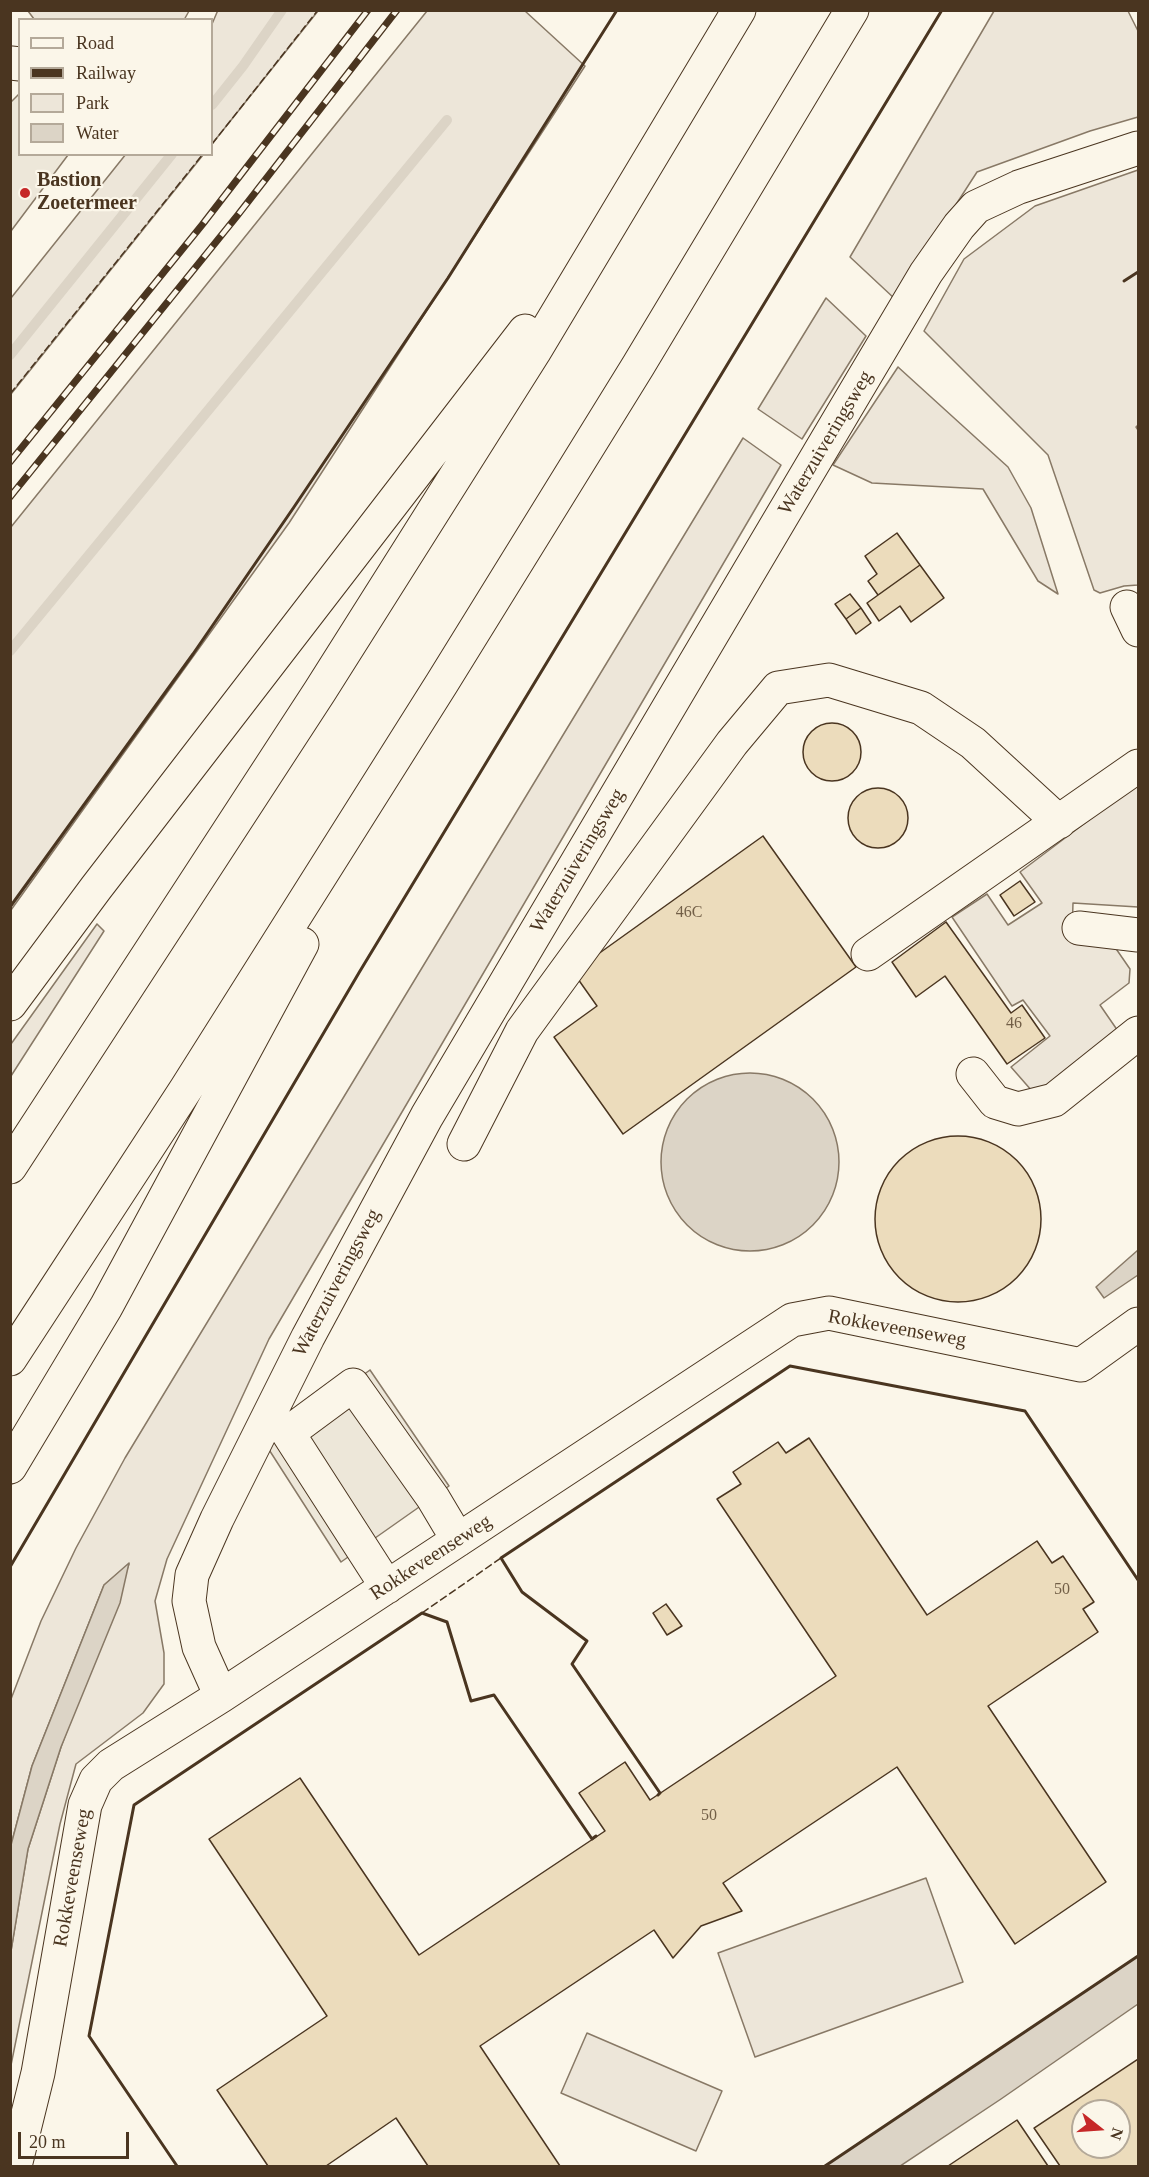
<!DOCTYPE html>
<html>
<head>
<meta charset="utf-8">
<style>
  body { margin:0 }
  #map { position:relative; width:1149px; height:2177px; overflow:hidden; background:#fbf6e9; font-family:"Times New Roman",serif }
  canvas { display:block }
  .frame { position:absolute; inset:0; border:12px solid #4a3520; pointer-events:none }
  .legend { position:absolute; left:18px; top:18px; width:195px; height:138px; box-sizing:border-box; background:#fbf6e9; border:2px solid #b4a999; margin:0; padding:8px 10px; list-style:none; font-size:18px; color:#4a3520 }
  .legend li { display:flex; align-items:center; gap:12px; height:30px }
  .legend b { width:30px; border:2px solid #b4a999 }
  .north { position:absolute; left:1071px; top:2099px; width:60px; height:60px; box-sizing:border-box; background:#fbf6e9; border:2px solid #b4a999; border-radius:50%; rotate:107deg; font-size:16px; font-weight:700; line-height:24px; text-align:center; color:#4a3520 }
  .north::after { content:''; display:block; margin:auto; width:21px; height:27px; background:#c62828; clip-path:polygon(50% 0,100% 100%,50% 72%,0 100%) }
  .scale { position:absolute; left:18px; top:2132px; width:111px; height:27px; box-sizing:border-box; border:3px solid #4a3520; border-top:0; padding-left:8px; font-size:18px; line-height:21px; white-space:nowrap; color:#4a3520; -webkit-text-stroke:4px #fbf6e9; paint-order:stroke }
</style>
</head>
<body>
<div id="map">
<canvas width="1149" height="2177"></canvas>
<div class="frame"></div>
<ul class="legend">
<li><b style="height:8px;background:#fbf6e9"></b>Road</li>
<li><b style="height:8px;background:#4a3520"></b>Railway</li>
<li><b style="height:16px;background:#ede6d9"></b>Park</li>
<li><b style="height:16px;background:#dcd4c6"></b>Water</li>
</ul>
<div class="north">N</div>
<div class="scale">20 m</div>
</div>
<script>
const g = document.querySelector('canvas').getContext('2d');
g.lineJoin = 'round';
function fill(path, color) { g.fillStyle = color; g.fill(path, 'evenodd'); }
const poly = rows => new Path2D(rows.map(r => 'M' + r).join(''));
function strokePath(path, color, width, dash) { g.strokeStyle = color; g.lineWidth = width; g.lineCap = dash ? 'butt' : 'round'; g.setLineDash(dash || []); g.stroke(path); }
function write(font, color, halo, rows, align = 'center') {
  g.font = font + ' "Times New Roman",serif'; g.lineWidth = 4.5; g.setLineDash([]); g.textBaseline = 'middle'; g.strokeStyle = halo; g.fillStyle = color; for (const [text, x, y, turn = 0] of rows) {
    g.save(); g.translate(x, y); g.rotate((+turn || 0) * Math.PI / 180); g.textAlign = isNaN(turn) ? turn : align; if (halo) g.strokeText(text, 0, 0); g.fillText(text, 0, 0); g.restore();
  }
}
const green = poly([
  [218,10,318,11,212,144,212,24,218,10],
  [28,11,189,11,184,20,34,19,28,11],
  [427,11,525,11,585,66,289,523,11,910,11,527,427,11],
  [994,11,1128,11,1138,31,1138,117,1090,131,977,172,895,299,850,257,994,11],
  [126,154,203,155,11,394,11,298,126,154],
  [1138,170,1138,425,1136,427,1138,430,1138,585,1124,586,1100,593,1094,590,1048,455,924,331,964,259,1035,206,1138,170],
  [826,298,866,336,802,439,758,409,826,298],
  [898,367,1008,467,1031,508,1058,594,1038,581,983,489,872,483,833,465,898,367],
  [743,438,781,465,269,1339,167,1559,155,1601,164,1653,164,1684,143,1713,76,1764,60,1824,11,2065,11,1951,28,1849,61,1747,129,1564,104,1585,32,1766,11,1845,11,1699,41,1621,76,1548,125,1458,743,438],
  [1138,783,1138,907,1073,903,1072,936,1110,940,1130,969,1129,983,1100,1005,1120,1034,1045,1092,1032,1091,1011,1067,1050,1036,1023,1000,1012,1006,952,917,987,894,1008,925,1042,903,1020,872,1138,783],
  [97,924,104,931,11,1076,11,1044,97,924],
  [926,1878,963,1982,755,2057,718,1953,926,1878],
  [587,2033,722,2091,696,2151,561,2093,587,2033]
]);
fill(green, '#ede6d9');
strokePath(green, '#887966', 1.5);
const parking = poly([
  [19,94,20,154,68,155,11,231,11,102,19,94],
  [370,1370,449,1486,341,1562,266,1445,370,1370]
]);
fill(parking, '#ede7d9');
strokePath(parking, '#887966', 1.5);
const water = poly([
  '661 1162a89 89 0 1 1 178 0a89 89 0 1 1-178 0Z',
  [1138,1250,1138,1275,1104,1298,1096,1287,1138,1250],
  [129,1563,120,1603,61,1747,28,1849,11,1951,11,1845,32,1766,104,1585,129,1563],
  [1138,1956,1138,2004,1001,2099,900,2166,825,2166,1138,1956]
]);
fill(water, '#dcd4c6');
strokePath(water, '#887966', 1.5);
strokePath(poly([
  [212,105,243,66,282,10],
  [10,355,172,154],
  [10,651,447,120]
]), '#dcd4c6', 10);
const building = poly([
  [897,533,920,565,878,595,868,581,877,574,865,556,897,533],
  [920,565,944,598,911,622,900,606,879,621,867,603,920,565],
  [850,594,861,608,846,619,835,604,850,594],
  [861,608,871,623,856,634,846,619,861,608],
  '803 752a29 29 0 1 1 58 0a29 29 0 1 1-58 0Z',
  '848 818a30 30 0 1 1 60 0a30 30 0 1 1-60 0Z',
  [763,836,856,967,623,1134,554,1037,597,1006,573,972,763,836],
  [1020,881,1035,902,1014,916,1000,895,1020,881],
  [946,922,1011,1013,1022,1005,1045,1038,1007,1064,945,976,916,997,892,962,946,922],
  '875 1219a83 83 0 1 1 166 0a83 83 0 1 1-166 0Z',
  [809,1438,927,1615,1037,1541,1052,1563,1063,1556,1094,1602,1083,1609,1098,1632,988,1706,1106,1882,1015,1944,897,1767,723,1883,742,1911,701,1926,673,1958,654,1930,480,2046,560,2166,428,2166,396,2118,326,2166,268,2166,217,2090,327,2016,209,1839,300,1778,419,1955,605,1831,579,1793,625,1762,650,1800,836,1676,717,1499,741,1484,733,1472,778,1442,786,1453,809,1438],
  [666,1604,682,1626,667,1635,653,1613,666,1604],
  [1138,2059,1138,2166,1060,2166,1034,2128,1138,2059],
  [1083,2111,1119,2111,1119,2147,1083,2147,1083,2111],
  [1017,2120,1048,2166,948,2166,1017,2120]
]);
fill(building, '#ecdcbc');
strokePath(building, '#4a3520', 1.5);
const minor = poly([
  [11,63,20,64],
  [1127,607,1138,630],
  [1079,928,1138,935],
  [868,954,1138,766],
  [973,1074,995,1102,1018,1109,1054,1100,1138,1033],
  [464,1144,522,1031,732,743,778,688,829,680,921,708,973,743,1059,822],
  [387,1587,288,1433,353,1385,433,1498,458,1540],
  [221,1696,199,1647,189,1601,192,1575,217,1519,308,1337,427,1116,853,396,926,273,959,226,976,207,1019,187,1138,148],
  [15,2166,38,2073,85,1805,96,1780,111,1765,221,1696,792,1320,829,1313,1081,1365,1138,1324]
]);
const highway = poly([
  [10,1004,96,888,525,331],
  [10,1167,320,691,534,352,739,10],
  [10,1359,186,1089,442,683,638,366,852,10],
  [10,1467,106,1307,302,944]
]);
strokePath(minor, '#4a3520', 35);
strokePath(highway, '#4a3520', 35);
strokePath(minor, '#fbf6e9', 33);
strokePath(highway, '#fbf6e9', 33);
const rail = poly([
  [10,462,202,225,368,10],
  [10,497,237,216,397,10]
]);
strokePath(rail, '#4a3520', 7);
strokePath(rail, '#fbf6e9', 4.5, [14]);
strokePath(poly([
  [212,144,318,10],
  [10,394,203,154],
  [422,1613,501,1558]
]), '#4a3520', 1.5, [8, 3]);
strokePath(poly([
  [1124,281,1138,272],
  [10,907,193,654,294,507,448,278,617,10],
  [10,1567,360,971,942,10],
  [658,1795,660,1793,572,1664,587,1641,522,1592,501,1558,790,1366,1025,1411,1138,1580],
  [177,2166,89,2036,134,1805,422,1613,447,1622,471,1701,494,1695,592,1839,596,1836],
  [825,2166,1138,1956]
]), '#4a3520', 3);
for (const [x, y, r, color] of [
  [25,193,6,"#c62828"]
]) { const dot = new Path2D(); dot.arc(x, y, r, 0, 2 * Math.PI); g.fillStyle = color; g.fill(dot); strokePath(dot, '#fbf6e9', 2); }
write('16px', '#725f47', null, [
  ["46C",689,913],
  ["46",1014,1024],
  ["50",1062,1590],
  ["50",709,1816]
]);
write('bold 20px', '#4a3520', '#fbf6e9', [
  ["Bastion",37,181],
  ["Zoetermeer",37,204]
], 'left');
write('20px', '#4a3520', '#fbf6e9', [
  ["Waterzuiveringsweg",826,443,-59],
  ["Waterzuiveringsweg",578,861,-59],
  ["Waterzuiveringsweg",337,1283,-62],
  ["Rokkeveenseweg",897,1329,10],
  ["Rokkeveenseweg",431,1558,-33],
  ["Rokkeveenseweg",73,1878,-80]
]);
</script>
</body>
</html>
